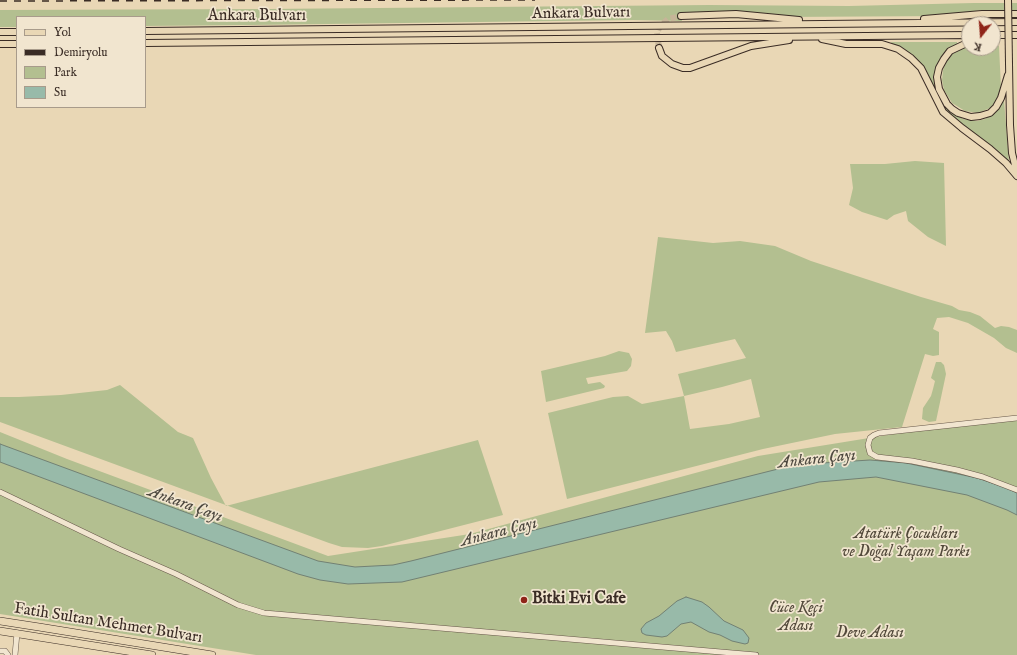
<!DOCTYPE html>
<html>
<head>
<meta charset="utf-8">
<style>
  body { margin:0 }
  #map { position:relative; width:1017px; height:655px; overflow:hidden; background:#e9d7b5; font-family:"IM FELL English",serif }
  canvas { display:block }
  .legend { position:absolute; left:16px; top:16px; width:130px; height:92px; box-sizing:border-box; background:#f1e5cf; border:1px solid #a89b8b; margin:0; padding:5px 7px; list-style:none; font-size:12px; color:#3a2c25 }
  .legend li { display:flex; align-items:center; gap:8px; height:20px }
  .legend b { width:20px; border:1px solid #a89b8b }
  .north { position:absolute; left:961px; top:16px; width:40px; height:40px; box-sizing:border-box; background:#f1e5cf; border:1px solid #a89b8b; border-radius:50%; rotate:197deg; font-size:11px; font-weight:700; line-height:16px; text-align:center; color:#3a2c25 }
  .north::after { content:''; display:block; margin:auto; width:14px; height:18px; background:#8f2418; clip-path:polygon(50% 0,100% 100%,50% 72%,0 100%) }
</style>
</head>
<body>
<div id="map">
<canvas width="1017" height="655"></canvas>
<ul class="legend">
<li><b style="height:5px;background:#e9d7b5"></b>Yol</li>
<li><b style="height:5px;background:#3a2c25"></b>Demiryolu</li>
<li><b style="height:11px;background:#b3bf90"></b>Park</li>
<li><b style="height:11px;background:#98baa9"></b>Su</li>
</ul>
<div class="north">K</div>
</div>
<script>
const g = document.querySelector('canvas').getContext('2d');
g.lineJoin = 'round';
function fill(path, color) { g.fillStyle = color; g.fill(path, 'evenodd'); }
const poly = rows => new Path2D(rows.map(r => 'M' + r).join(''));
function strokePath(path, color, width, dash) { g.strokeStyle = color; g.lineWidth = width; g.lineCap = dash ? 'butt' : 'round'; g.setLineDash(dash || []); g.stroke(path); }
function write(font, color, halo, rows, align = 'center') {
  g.font = font + ' "IM FELL English",serif'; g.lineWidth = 3.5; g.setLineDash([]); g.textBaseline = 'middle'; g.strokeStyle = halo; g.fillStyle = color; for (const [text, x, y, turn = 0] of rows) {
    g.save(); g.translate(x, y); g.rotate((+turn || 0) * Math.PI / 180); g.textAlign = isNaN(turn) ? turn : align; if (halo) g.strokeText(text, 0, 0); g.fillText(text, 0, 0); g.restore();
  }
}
fill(poly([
  [974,3,1017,3,1017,10,982,10,946,16,783,17,748,12,730,11,680,13,682,21,633,20,251,25,145,26,145,17,17,17,17,27,0,27,0,10,266,9,709,5,849,6],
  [891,42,957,42,957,44,947,50,941,57,936,67,938,93,944,104,951,112,963,119,977,121,985,119,995,112,1003,100,1004,100,1009,162,993,147,945,111,921,65,912,54,892,44],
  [993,45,999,46,1001,88,996,104,990,108,978,113,965,111,952,103,944,90,942,80,943,70,947,59,955,51,965,46,969,46,969,48,993,48],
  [915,161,944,163,946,246,928,237,908,221,906,211,894,215,887,220,862,212,849,205,853,188,850,164,885,164],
  [658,237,713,243,740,241,775,246,811,261,921,297,952,306,959,310,970,312,980,316,995,328,1001,326,1009,327,1017,330,1017,353,1006,348,994,338,968,323,949,317,937,318,933,329,939,332,939,355,933,356,925,354,902,427,835,434,763,449,567,499,548,413,613,397,628,396,642,404,684,396,678,374,746,358,735,339,676,352,672,341,666,331,645,333],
  [751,379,760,417,729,424,690,429,684,396,722,387],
  [619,351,629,353,632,359,631,366,627,371,586,378,588,384,600,382,605,386,604,388,546,402,541,371,605,356],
  [936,362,941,362,944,365,946,374,936,421,929,422,922,419,923,408,931,396,933,389,935,381,931,378],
  [120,385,178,432,193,438,211,478,226,506,478,440,503,515,382,546,368,548,342,547,329,543,0,422,0,397,19,397,61,395,107,390],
  [1017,418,1017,655,256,655,0,614,0,432,67,459,328,556,470,534,758,456,937,427]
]), '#b3bf90');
const water = poly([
  [0,444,318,561,355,567,393,565,411,561,786,467,807,464,870,460,906,463,977,478,1007,488,1017,493,1017,515,1007,510,967,495,876,477,819,482,402,582,348,584,320,580,298,574,0,462,0,444],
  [686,597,702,602,709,607,724,621,743,630,749,638,748,643,745,644,732,641,720,635,709,632,691,622,681,624,667,636,662,637,646,635,642,633,641,629,646,623,659,616,677,601,686,597]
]);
fill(water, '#98baa9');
strokePath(water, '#728174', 1);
strokePath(poly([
  [659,48,657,33,660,26,668,19,681,16]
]), '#c6b598', 6, [6, 3]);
const minor = poly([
  [1017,418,879,433,874,435,870,438,868,445,870,453,877,457,912,461,957,470,983,477,1017,490],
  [0,492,119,549,176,574,238,605,264,613,756,655],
  [0,651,5,651,8,655],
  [15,655,17,633]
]);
const major = poly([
  [681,16,736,14,799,20],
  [924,19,982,14,1017,14],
  [145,31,1017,22],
  [0,32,17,32],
  [993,35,1017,35],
  [822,39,846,44,882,44,898,49,911,58,921,68,943,112,962,128,990,149,1006,163,1017,176],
  [969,42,950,51,944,59,939,68,937,77,939,89,947,104,952,109,958,113,971,117,980,116,990,113,996,107,1001,98,1008,75],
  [145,43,969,35],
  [0,44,17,44],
  [659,48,662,56,672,64,683,68,690,68,751,46,789,40],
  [1009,63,1010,125,1012,153,1017,173]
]);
const highway = poly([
  [0,621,39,627,212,655],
  [0,631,152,655]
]);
strokePath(minor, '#665749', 6);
strokePath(major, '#3a2c25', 8);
strokePath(highway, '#3a2c25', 8);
strokePath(minor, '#f1e5cf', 5);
strokePath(major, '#e9d7b5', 6);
strokePath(highway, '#e9d7b5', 7);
strokePath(poly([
  [0,1,535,0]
]), '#3a2c25', 1.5, [7, 7]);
const majorBridge = poly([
  [1008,0,1009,63]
]);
strokePath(majorBridge, '#3a2c25', 8, []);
strokePath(majorBridge, '#e9d7b5', 6);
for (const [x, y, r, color] of [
  [524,600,4,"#8f2418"]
]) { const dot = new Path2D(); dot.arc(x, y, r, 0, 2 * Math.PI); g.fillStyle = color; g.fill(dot); strokePath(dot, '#f1e5cf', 1.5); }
write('16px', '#3a2c25', '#f1e5cf', [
  ["Ankara Bulvarı",581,14,-1],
  ["Ankara Bulvarı",257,17],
  ["Fatih Sultan Mehmet Bulvarı",108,624,9]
]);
write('italic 16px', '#52493a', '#f1e5cf', [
  ["Atatürk Çocukları",906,535],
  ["ve Doğal Yaşam Parkı",906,553],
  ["Cüce Keçi",796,609],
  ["Adası",796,627],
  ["Deve Adası",870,634]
]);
write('bold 16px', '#3a2c25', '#f1e5cf', [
  ["Bitki Evi Cafe",532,600]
], 'left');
write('italic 17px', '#4d483f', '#f1e5cf', [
  ["Ankara Çayı",817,460,-6],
  ["Ankara Çayı",185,505,20],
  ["Ankara Çayı",499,533,-14]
]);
</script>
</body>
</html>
